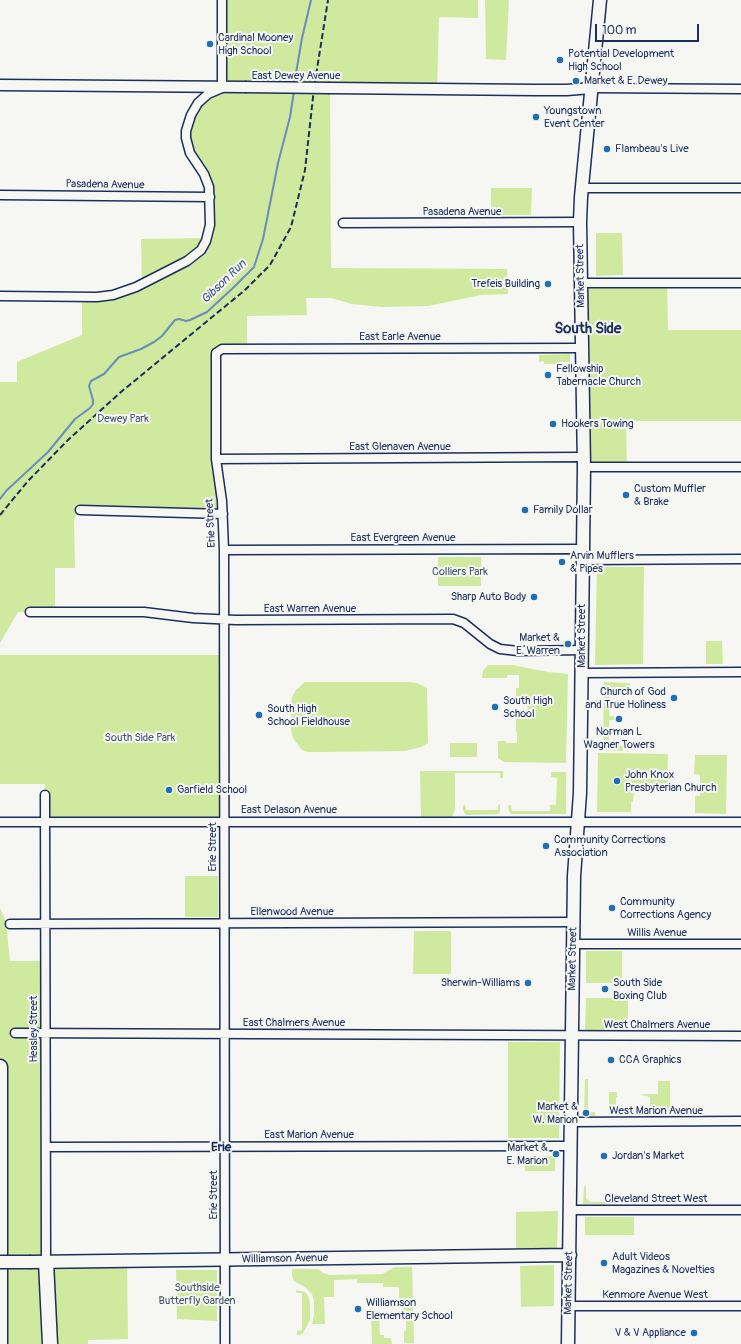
<!DOCTYPE html>
<html>
<head>
<meta charset="utf-8">
<style>
  body { margin:0 }
  #map { position:relative; width:741px; height:1344px; overflow:hidden; background:#f6f6f2; font-family:Pangolin,sans-serif }
  canvas { display:block }
  .scale { position:absolute; left:595px; top:24px; width:104px; height:18px; box-sizing:border-box; border:2px solid #1b2f5e; border-top:0; padding-left:5px; font-size:12px; line-height:14px; white-space:nowrap; color:#1b2f5e; -webkit-text-stroke:3px #f6f6f2; paint-order:stroke }
</style>
</head>
<body>
<div id="map">
<canvas width="741" height="1344"></canvas>
<div class="scale">100 m</div>
</div>
<script>
const g = document.querySelector('canvas').getContext('2d');
g.lineJoin = 'round';
function fill(path, color) { g.fillStyle = color; g.fill(path, 'evenodd'); }
const poly = rows => new Path2D(rows.map(r => 'M' + r).join(''));
function strokePath(path, color, width, dash) { g.strokeStyle = color; g.lineWidth = width; g.lineCap = dash ? 'butt' : 'round'; g.setLineDash(dash || []); g.stroke(path); }
function write(font, color, halo, rows, align = 'center') {
  g.font = font + ' Pangolin,sans-serif'; g.lineWidth = 4; g.setLineDash([]); g.textBaseline = 'middle'; g.strokeStyle = halo; g.fillStyle = color; for (const [text, x, y, turn = 0] of rows) {
    g.save(); g.translate(x, y); g.rotate((+turn || 0) * Math.PI / 180); g.textAlign = isNaN(turn) ? turn : align; if (halo) g.strokeText(text, 0, 0); g.fillText(text, 0, 0); g.restore();
  }
}
fill(poly([
  [222,0,478,0,478,18,439,17,437,89,330,88,331,268,507,269,508,294,481,295,428,306,382,307,352,304,331,298,306,298,307,315,247,316,247,349,218,351,216,459,223,514,80,510,74,519,75,568,55,568,55,612,18,612,0,643,0,382,17,382,17,362,82,335,82,297,97,297,142,284,141,239,207,238,210,197,186,138,198,103,222,88],
  [485,0,509,0,506,60,486,59],
  [491,188,532,188,531,215,491,215],
  [596,233,622,233,623,275,596,276],
  [581,283,667,283,668,330,741,330,741,421,626,421,627,467,584,467],
  [570,354,570,362,558,362,558,364,544,364,544,361,539,362,539,355],
  [438,557,481,557,481,586,438,586],
  [597,567,644,567,643,664,595,665],
  [706,641,722,641,723,664,706,664],
  [0,655,224,655,224,822,45,822,45,784,0,784],
  [488,665,512,665,548,672,568,674,566,763,504,762,498,758,498,741,506,741,506,743,517,743,517,732,516,732,516,717,529,717,527,710,528,704,516,704,516,688,519,688,519,675,507,675,507,678,482,678,483,671],
  [305,682,409,682,417,683,427,688,428,743,421,747,405,751,317,752,308,752,302,750,293,738,291,729,291,708,292,697,296,690],
  [604,682,630,683,630,691,618,691,618,693,610,694,609,716,614,716,614,720,609,720,609,743,617,743,617,746,623,746,623,751,603,750],
  [450,743,477,743,477,757,450,757],
  [598,753,668,754,667,790,634,790,633,802,631,802,631,812,597,812],
  [695,755,727,755,726,814,695,813,695,796,700,796,700,775,694,774],
  [420,771,503,771,503,778,500,778,500,773,455,773,455,810,452,817,421,817],
  [551,772,566,772,566,814,511,814,509,811,508,806,510,805,511,805,512,811,550,811,550,805,556,805,557,778,551,777],
  [465,804,466,810,498,810,498,805,500,804,500,811,499,814,466,815,463,810,463,806],
  [185,876,218,876,218,917,185,917],
  [0,908,6,922,10,961,45,961,46,1262,127,1261,128,1339,88,1340,88,1344,0,1344],
  [414,931,451,931,451,974,413,974],
  [586,951,622,951,622,983,586,983],
  [586,998,628,998,628,1031,585,1031],
  [508,1042,560,1042,559,1138,508,1138],
  [585,1079,588,1079,588,1112,595,1112,595,1116,584,1116],
  [658,1081,670,1081,670,1115,650,1115,650,1097,642,1095,642,1094,658,1094],
  [609,1092,617,1092,617,1097,616,1097,616,1111,609,1111],
  [525,1156,555,1156,555,1171,525,1171],
  [584,1186,586,1186,586,1198,590,1202,606,1202,606,1204,583,1204],
  [558,1211,557,1248,516,1248,516,1212],
  [585,1217,634,1217,634,1235,585,1235],
  [554,1265,554,1306,521,1307,520,1266],
  [395,1267,412,1267,414,1343,404,1343,404,1331,406,1331,406,1310,403,1310,403,1300,399,1300,399,1287,383,1287,383,1283,357,1283,357,1279,334,1280,334,1297,324,1297,325,1324,312,1324,314,1315,314,1301,312,1294,305,1287,294,1281,292,1276,292,1269,318,1269,323,1273,329,1275,382,1274],
  [176,1270,217,1270,217,1321,177,1319],
  [296,1290,305,1292,308,1296,310,1302,310,1320,303,1333,300,1335,297,1335,297,1331,302,1330,302,1293,296,1293],
  [371,1311,379,1311,380,1335,384,1335,384,1338,391,1338,392,1344,372,1344]
]), '#cfe99f');
strokePath(poly([
  [294,85,302,38,311,0],
  [0,499,6,491,48,452,75,419,90,408,93,404,93,400,89,386,91,381,104,374,119,357,141,349,154,342,162,336,175,320,179,319,186,321,190,320,207,312,234,287,254,267,263,239,278,163,290,117,294,91]
]), '#6a8dba', 2);
const minor = poly([
  [591,88,741,89],
  [582,188,741,188],
  [0,195,210,197],
  [343,223,580,222],
  [581,283,741,283],
  [0,296,97,297,113,295,136,287,187,261,201,250,206,241,210,225,209,187,204,174,190,153,186,138,186,131,191,115,198,103,208,94,222,88,222,0],
  [216,459,583,457],
  [584,467,741,467],
  [80,510,223,514],
  [224,550,583,549],
  [583,560,741,559],
  [30,612,144,612,193,618,236,620,453,619,464,623,490,644,500,649,518,651,582,650],
  [582,673,741,672],
  [45,795,46,1262],
  [0,822,741,822],
  [10,924,574,922],
  [574,944,741,944],
  [15,1033,741,1036],
  [572,1122,741,1121],
  [46,1147,572,1146],
  [570,1210,741,1210],
  [569,1306,741,1306],
  [225,1344,224,550,222,501,216,459,216,353,222,349,582,348]
]);
const tertiary = poly([
  [0,85,245,87],
  [330,88,535,90,567,90,591,88]
]);
const primary = poly([
  [31,1262,570,1255],
  [568,1344,574,876,580,793,581,718,584,467,580,222,581,197,600,0]
]);
const motorway = poly([
  [0,1067,0,1344],
  [46,1262,50,1344]
]);
strokePath(minor, '#1b2f5e', 11);
strokePath(tertiary, '#1b2f5e', 13);
strokePath(primary, '#1b2f5e', 15);
strokePath(motorway, '#1b2f5e', 17);
strokePath(minor, '#f6f6f2', 8);
strokePath(tertiary, '#f6f6f2', 10);
strokePath(primary, '#f6f6f2', 12);
strokePath(motorway, '#f6f6f2', 14);
strokePath(poly([
  [0,515,28,481,69,439,121,392,245,290,270,265,291,227,305,170,314,88,328,0]
]), '#1b2f5e', 2, [6, 3]);
const tertiaryBridge = poly([
  [245,87,330,88]
]);
const primaryBridge = poly([
  [0,1262,31,1262]
]);
strokePath(tertiaryBridge, '#1b2f5e', 13, []);
strokePath(primaryBridge, '#1b2f5e', 15, []);
strokePath(tertiaryBridge, '#f6f6f2', 10);
strokePath(primaryBridge, '#f6f6f2', 12);
for (const [x, y, r, color] of [
  [210,44,4,"#1f6fb2"],
  [560,60,4,"#1f6fb2"],
  [576,81,4,"#1f6fb2"],
  [536,117,4,"#1f6fb2"],
  [607,149,4,"#1f6fb2"],
  [548,284,4,"#1f6fb2"],
  [548,375,4,"#1f6fb2"],
  [553,424,4,"#1f6fb2"],
  [626,495,4,"#1f6fb2"],
  [525,510,4,"#1f6fb2"],
  [562,562,4,"#1f6fb2"],
  [534,597,4,"#1f6fb2"],
  [568,644,4,"#1f6fb2"],
  [674,698,4,"#1f6fb2"],
  [495,707,4,"#1f6fb2"],
  [259,715,4,"#1f6fb2"],
  [619,719,4,"#1f6fb2"],
  [617,781,4,"#1f6fb2"],
  [169,790,4,"#1f6fb2"],
  [546,846,4,"#1f6fb2"],
  [612,908,4,"#1f6fb2"],
  [528,983,4,"#1f6fb2"],
  [605,989,4,"#1f6fb2"],
  [611,1060,4,"#1f6fb2"],
  [586,1113,4,"#1f6fb2"],
  [556,1154,4,"#1f6fb2"],
  [604,1156,4,"#1f6fb2"],
  [604,1263,4,"#1f6fb2"],
  [358,1309,4,"#1f6fb2"],
  [694,1333,4,"#1f6fb2"]
]) { const dot = new Path2D(); dot.arc(x, y, r, 0, 2 * Math.PI); g.fillStyle = color; g.fill(dot); strokePath(dot, '#f6f6f2', 1.5); }
write('11px', '#1b2f5e', '#f6f6f2', [
  ["Cardinal Mooney",218,38],
  ["High School",218,51],
  ["Potential Development",568,54],
  ["High School",568,67],
  ["Market & E. Dewey",584,81],
  ["Youngstown",544,111],
  ["Event Center",544,124],
  ["Flambeau's Live",615,149],
  ["Trefeis Building",540,284,"right"],
  ["Fellowship",556,369],
  ["Tabernacle Church",556,382],
  ["Hookers Towing",561,424],
  ["Custom Muffler",634,489],
  ["& Brake",634,502],
  ["Family Dollar",533,510],
  ["Arvin Mufflers",570,556],
  ["& Pipes",570,569],
  ["Sharp Auto Body",526,597,"right"],
  ["Market &",560,638,"right"],
  ["E. Warren",560,651,"right"],
  ["Church of God",666,692,"right"],
  ["and True Holiness",666,705,"right"],
  ["South High",503,701],
  ["School",503,714],
  ["South High",267,709],
  ["School Fieldhouse",267,722],
  ["Norman L",619,732,"center"],
  ["Wagner Towers",619,745,"center"],
  ["John Knox",625,775],
  ["Presbyterian Church",625,788],
  ["Garfield School",177,790],
  ["Community Corrections",554,840],
  ["Association",554,853],
  ["Community",620,902],
  ["Corrections Agency",620,915],
  ["Sherwin-Williams",520,983,"right"],
  ["South Side",613,983],
  ["Boxing Club",613,996],
  ["CCA Graphics",619,1060],
  ["Market &",578,1107,"right"],
  ["W. Marion",578,1120,"right"],
  ["Market &",548,1148,"right"],
  ["E. Marion",548,1161,"right"],
  ["Jordan's Market",612,1156],
  ["Adult Videos",612,1257],
  ["Magazines & Novelties",612,1270],
  ["Williamson",366,1303],
  ["Elementary School",366,1316],
  ["V & V Appliance",686,1333,"right"]
], 'left');
write('11px', '#1b2f5e', '#f6f6f2', [
  ["East Dewey Avenue",296,76],
  ["Pasadena Avenue",105,185,1],
  ["Pasadena Avenue",462,212],
  ["Market Street",581,276,-91],
  ["East Earle Avenue",400,337],
  ["East Glenaven Avenue",400,447],
  ["Erie Street",211,523,-93],
  ["East Evergreen Avenue",403,538],
  ["East Warren Avenue",310,609],
  ["Market Street",582,636,-90],
  ["East Delason Avenue",289,810],
  ["Erie Street",213,847,-90],
  ["Ellenwood Avenue",292,912],
  ["Willis Avenue",657,933],
  ["Market Street",573,959,-89],
  ["East Chalmers Avenue",294,1023],
  ["West Chalmers Avenue",657,1025],
  ["Heasley Street",34,1029,-90],
  ["West Marion Avenue",656,1111],
  ["East Marion Avenue",309,1135],
  ["Erie Street",214,1195,-90],
  ["Cleveland Street West",656,1199],
  ["Williamson Avenue",285,1259,-1],
  ["Market Street",569,1283,-89],
  ["Kenmore Avenue West",655,1295]
]);
write('11px', '#3f546b', '#f6f6f2', [
  ["Dewey Park",123,419],
  ["Colliers Park",460,572],
  ["South Side Park",140,738],
  ["Southside",197,1288],
  ["Butterfly Garden",197,1301]
]);
write('italic 12px', '#3c5684', '#f6f6f2', [
  ["Gibson Run",224,282,-44]
]);
write('bold 13px', '#1b2f5e', '#f6f6f2', [
  ["Erie",221,1148]
]);
write('bold 15px', '#1b2f5e', '#f6f6f2', [
  ["South Side",588,329]
]);
</script>
</body>
</html>
